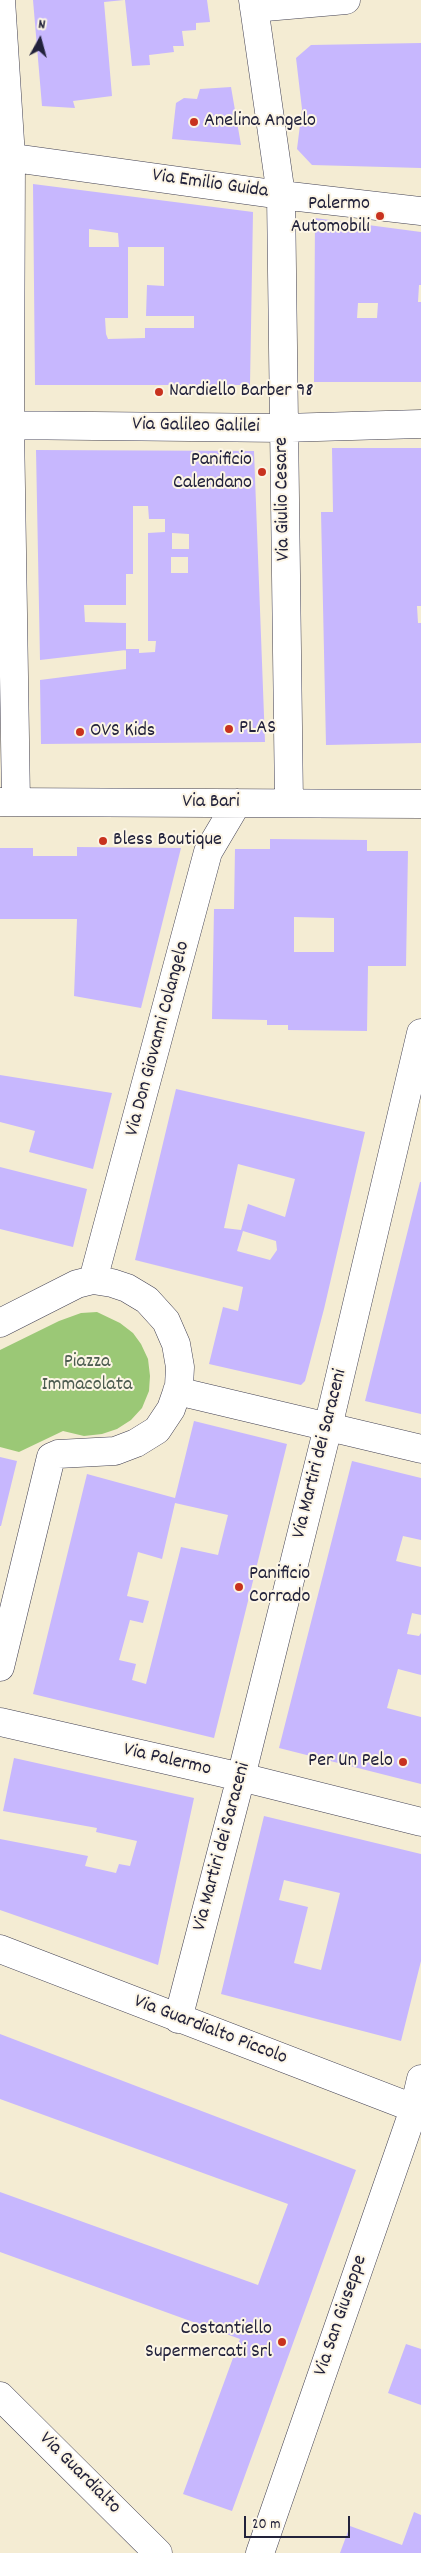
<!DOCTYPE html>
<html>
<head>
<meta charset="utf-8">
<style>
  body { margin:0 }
  #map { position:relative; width:421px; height:2553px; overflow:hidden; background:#f4ecd3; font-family:Dekko,sans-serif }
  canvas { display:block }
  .north { position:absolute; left:15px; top:15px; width:50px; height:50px; -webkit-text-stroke:4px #fcf5e5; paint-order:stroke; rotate:7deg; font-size:14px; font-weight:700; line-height:20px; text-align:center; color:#22223b }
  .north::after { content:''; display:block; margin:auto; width:18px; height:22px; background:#22223b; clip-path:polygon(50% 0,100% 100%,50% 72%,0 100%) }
  .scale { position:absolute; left:244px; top:2516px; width:106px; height:22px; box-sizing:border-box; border:2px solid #22223b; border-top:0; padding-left:6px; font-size:15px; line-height:18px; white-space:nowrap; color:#22223b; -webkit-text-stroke:4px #fcf5e5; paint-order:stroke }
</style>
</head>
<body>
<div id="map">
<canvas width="421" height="2553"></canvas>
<div class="north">N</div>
<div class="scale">20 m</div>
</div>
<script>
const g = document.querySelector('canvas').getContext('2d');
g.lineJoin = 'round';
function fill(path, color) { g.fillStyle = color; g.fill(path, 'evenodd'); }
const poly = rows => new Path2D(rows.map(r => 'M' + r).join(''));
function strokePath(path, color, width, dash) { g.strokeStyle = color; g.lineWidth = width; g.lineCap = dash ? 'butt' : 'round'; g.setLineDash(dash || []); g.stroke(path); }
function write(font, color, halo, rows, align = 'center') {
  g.font = font + ' Dekko,sans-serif'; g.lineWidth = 4; g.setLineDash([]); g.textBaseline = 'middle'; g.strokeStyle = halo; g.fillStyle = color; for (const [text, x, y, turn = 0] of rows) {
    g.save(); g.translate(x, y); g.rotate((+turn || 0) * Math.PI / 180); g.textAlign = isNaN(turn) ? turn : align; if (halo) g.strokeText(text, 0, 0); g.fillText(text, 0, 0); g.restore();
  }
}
fill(poly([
  [97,1312,120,1323,133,1333,141,1344,148,1359,150,1376,149,1391,142,1408,131,1420,117,1429,102,1434,84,1436,63,1431,19,1452,0,1447,0,1350,59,1321,81,1313]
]), '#9bc876');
fill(poly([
  [33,0,124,0,104,2,112,96,73,101,75,108,42,106],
  [125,0,207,0,210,22,196,23,196,30,182,31,184,46,173,46,174,52,149,55,150,65,132,66],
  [421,43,421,168,312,165,297,149,302,109,296,58,311,45],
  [231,87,241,145,172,139,176,103,184,98,197,99,200,89],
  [33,184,253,212,250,385,35,385],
  [89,229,118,233,119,247,89,247],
  [128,247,164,247,164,286,147,285,146,316,194,316,194,328,145,328,145,338,108,339,106,334,105,318,128,318],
  [315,218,421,232,421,285,419,285,418,302,421,302,421,382,314,382],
  [358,303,378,303,377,318,357,318],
  [332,448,421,448,421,606,417,606,418,623,421,623,421,743,326,745,321,512,333,512],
  [36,450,254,451,265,742,41,744,40,680,126,669,126,649,139,649,139,653,155,652,156,641,148,641,148,533,165,532,165,519,149,519,148,506,133,506,133,574,126,574,126,605,84,605,85,622,126,623,126,650,40,660],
  [172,533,189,534,189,549,172,549],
  [171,557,188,557,188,573,171,573],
  [270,839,367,840,367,851,408,851,406,966,368,966,367,1031,288,1030,288,1025,267,1025,267,1020,212,1019,214,909,234,909,235,849,270,849],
  [294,917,334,918,334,952,294,952],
  [77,847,181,848,141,1008,74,996,77,919,0,919,0,848,33,848,33,856,77,856],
  [0,1075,112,1093,93,1169,29,1152,35,1131,0,1122],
  [176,1089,365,1132,324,1309,305,1381,301,1385,209,1364,223,1307,238,1311,243,1287,135,1260],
  [238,1164,295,1179,285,1217,248,1204,241,1230,224,1228],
  [243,1231,276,1241,277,1250,270,1260,237,1251],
  [0,1167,87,1189,73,1247,0,1229],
  [420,1182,421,1182,421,1414,365,1401],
  [194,1421,287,1444,214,1738,33,1694,87,1474,175,1498],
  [175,1503,228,1515,218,1555,181,1547,146,1684,132,1680,136,1664,119,1660,130,1620,143,1623,149,1601,127,1596,138,1552,162,1559],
  [0,1457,17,1461,1,1526,0,1526],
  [352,1461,421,1478,421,1540,403,1536,396,1561,421,1567,421,1615,412,1613,407,1634,419,1636,421,1633,421,1675,398,1669,387,1708,421,1717,421,1784,279,1748],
  [14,1758,194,1798,158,1965,0,1910,0,1839,88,1856,85,1866,116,1873,119,1864,130,1866,137,1841,96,1832,97,1828,3,1811],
  [264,1816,421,1854,421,1961,401,2041,221,1994],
  [284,1880,340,1893,321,1970,294,1963,308,1907,279,1900],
  [0,2034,356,2170,232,2511,183,2494,240,2339,0,2252,0,2192,258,2285,288,2204,0,2099],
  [406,2344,421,2349,421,2405,388,2393],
  [414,2512,421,2515,421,2553,340,2553,350,2526,402,2545]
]), '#c7b7fe');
const minor = poly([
  [1,0,11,157,10,426,16,802],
  [253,0,281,195,289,803],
  [254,8,346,0],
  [0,156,281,195,421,211],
  [0,425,283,428,421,424],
  [0,802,421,804],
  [93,1280,208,852,237,803],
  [0,1323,77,1284,93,1280,112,1283,127,1288,147,1300,166,1321,176,1344,180,1367,179,1386,171,1409,157,1430,136,1443,115,1451,58,1454,51,1457,0,1667],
  [177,1391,421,1449],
  [0,1722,241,1777,421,1822],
  [0,1949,421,2111],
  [178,2019,241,1777,328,1427,421,1033],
  [0,2396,158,2553],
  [260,2553,414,2109,421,2079]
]);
strokePath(minor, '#424052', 29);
strokePath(minor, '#fff', 28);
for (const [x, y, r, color] of [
  [194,122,5,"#c8321e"],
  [380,216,5,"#c8321e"],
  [159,392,5,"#c8321e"],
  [262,472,5,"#c8321e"],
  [229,729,5,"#c8321e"],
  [80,732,5,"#c8321e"],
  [103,841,5,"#c8321e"],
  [239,1587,5,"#c8321e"],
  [403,1762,5,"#c8321e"],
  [282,2342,5,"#c8321e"]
]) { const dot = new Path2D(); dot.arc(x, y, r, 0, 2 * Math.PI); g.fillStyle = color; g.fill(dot); strokePath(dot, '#fcf5e5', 2); }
write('20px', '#22223b', '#fcf5e5', [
  ["Anelina Angelo",204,122],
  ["Palermo",370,205,"right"],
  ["Automobili",370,228,"right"],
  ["Nardiello Barber 98",169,392],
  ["Panificio",252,461,"right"],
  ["Calendano",252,484,"right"],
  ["PLAS",239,729],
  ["OVS Kids",90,732],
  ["Bless Boutique",113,841],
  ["Panificio",249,1575],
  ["Corrado",249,1598],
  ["Per Un Pelo",393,1762,"right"],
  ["Costantiello",272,2330,"right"],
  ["Supermercati Srl",272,2353,"right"]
], 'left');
write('20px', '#22223b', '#fcf5e5', [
  ["Via Emilio Guida",210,185,8],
  ["Via Galileo Galilei",196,427,1],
  ["Via Giulio Cesare",284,499,-91],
  ["Via Bari",211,803],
  ["Via Don Giovanni Colangelo",159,1039,-75],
  ["Via Martiri dei Saraceni",321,1454,-76],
  ["Via Palermo",167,1761,13],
  ["Via Martiri dei Saraceni",223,1847,-75],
  ["Via Guardialto Piccolo",210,2031,21],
  ["Via San Giuseppe",342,2316,-71],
  ["Via Guardialto",79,2474,45]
]);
write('20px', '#4c5c50', '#fcf5e5', [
  ["Piazza",87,1363],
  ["Immacolata",87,1386]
]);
</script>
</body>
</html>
